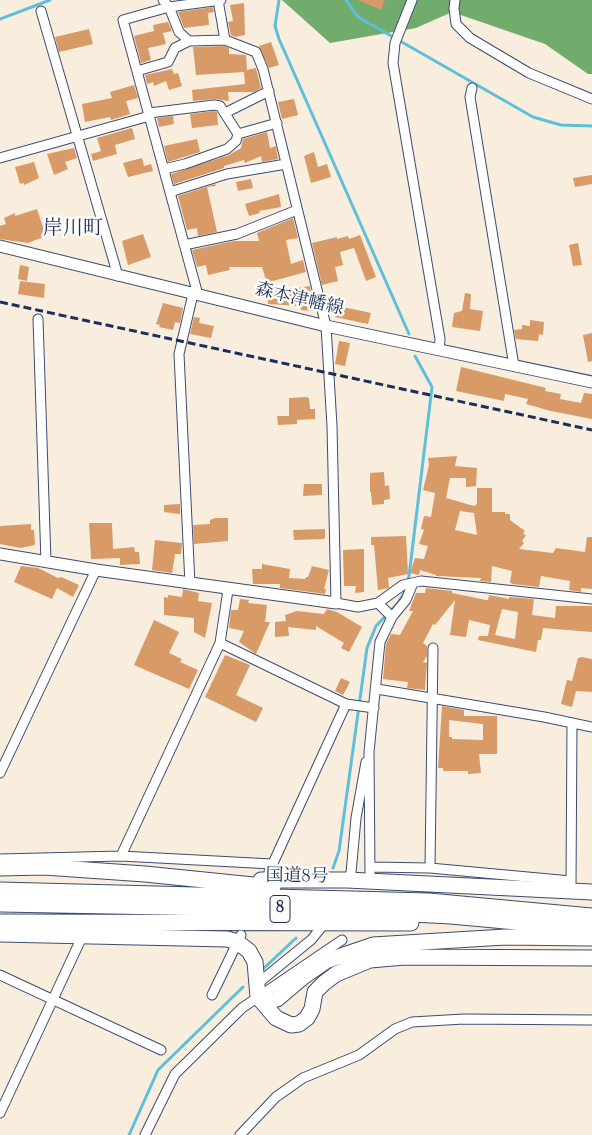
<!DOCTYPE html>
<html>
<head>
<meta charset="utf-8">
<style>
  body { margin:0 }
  canvas { display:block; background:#f9edde }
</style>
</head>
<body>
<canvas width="592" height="1135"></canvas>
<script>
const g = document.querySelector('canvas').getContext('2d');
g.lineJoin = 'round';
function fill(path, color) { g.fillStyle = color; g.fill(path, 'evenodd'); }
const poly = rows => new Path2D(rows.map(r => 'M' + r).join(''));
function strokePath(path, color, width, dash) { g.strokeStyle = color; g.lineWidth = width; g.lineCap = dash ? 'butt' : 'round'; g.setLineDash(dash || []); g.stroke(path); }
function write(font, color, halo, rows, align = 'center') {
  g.font = font + ' "Sorts Mill Goudy","Noto Serif JP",serif'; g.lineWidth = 5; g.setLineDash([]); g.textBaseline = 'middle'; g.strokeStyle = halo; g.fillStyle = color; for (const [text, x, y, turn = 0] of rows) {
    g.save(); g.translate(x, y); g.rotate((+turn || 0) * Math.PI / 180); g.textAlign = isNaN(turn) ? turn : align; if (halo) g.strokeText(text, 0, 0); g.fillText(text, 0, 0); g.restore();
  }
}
fill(poly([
  [282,0,592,0,592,74,588,74,545,44,452,12,416,28,330,43]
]), '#71ac6d');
strokePath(poly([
  [279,0,275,26,279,39,409,334],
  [346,0,358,17,533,117,561,125,592,126],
  [0,19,50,0],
  [333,868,339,851,367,648,376,626,398,603,404,593,409,576,432,387,415,356],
  [263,969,296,938],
  [129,1135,158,1070,243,987]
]), '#5dbfdc', 3);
fill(poly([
  [358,0,385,0,381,10],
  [244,3,245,35,235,37,231,35,228,22,233,21,230,5],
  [213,7,214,12,208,13,209,25,184,28,178,12],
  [168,22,172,31,163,33,166,44,148,48,151,60,141,63,134,36,154,31,153,25],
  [89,29,93,44,59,52,55,37],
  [271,42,279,65,269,68,259,46],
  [224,46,229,48,229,54,246,55,247,70,256,68,261,88,254,92,228,92,229,101,214,99,193,101,192,90,245,84,244,72,196,75,193,47],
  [172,69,174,74,178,73,182,86,169,90,166,81,154,86,153,82,147,84,145,75],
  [134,85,138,98,126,101,130,114,111,120,110,117,85,122,82,104,112,98,110,92],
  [294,99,298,115,282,119,278,102],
  [214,111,217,112,218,125,192,128,190,114],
  [173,116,174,124,159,127,157,118],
  [132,128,135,139,115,145,117,154,93,161,91,154,101,151,97,138],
  [267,132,270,148,276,146,278,159,262,162,261,156,245,163,244,160,224,166,224,168,174,184,171,174,229,155,241,148,243,139],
  [197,139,200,152,168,162,164,146],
  [74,148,77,158,65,162,68,169,54,175,47,154],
  [314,152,318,167,327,164,331,177,311,183,304,156],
  [142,158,144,166,151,164,153,171,128,177,123,163],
  [34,162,39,178,24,185,24,183,20,184,15,167],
  [592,175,592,184,575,187,573,178],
  [251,179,253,188,238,191,236,182],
  [215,184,216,186,207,187,217,232,198,236,197,228,187,230,178,196],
  [279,194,281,207,259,211,260,213,249,216,245,204],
  [37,209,46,236,28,243,0,239,0,226,6,224,4,218,15,213,15,216],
  [293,218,298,238,286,240,291,264,303,260,306,272,269,282,269,279,266,280,262,267,229,267,230,270,208,275,206,265,197,267,192,250,234,241,259,241,257,233],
  [143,234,151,257,128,265,122,241],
  [360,235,376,277,366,281,354,248,340,252,343,265,335,267,338,281,322,285,312,243,337,237,337,239,348,236,349,239],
  [578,243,582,265,573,266,569,245],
  [20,265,29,267,27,281,18,279],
  [20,281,45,284,44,298,18,294],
  [310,286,313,311,301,310,300,306,268,304,268,292],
  [465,293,471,294,470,309,483,311,480,331,452,327,454,313,462,311],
  [163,303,183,308,180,323,175,322,173,330,159,327,160,325,156,324],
  [338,306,371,313,368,324,335,317],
  [194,317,200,318,199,323,214,326,211,338,190,334],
  [530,320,544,322,543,335,539,334,538,341,516,339,514,330,522,329,522,325,530,326],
  [592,333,592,361,588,362,583,335],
  [339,341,350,343,345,366,335,364],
  [461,367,546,388,545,391,561,394,560,399,581,403,584,393,592,394,592,419,551,411,526,404,528,399,505,394,504,401,456,391],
  [306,397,309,398,310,409,315,409,315,419,297,420,297,424,278,425,277,416,289,416,289,398],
  [457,456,455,466,477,468,476,486,466,487,466,478,450,478,446,498,474,506,477,504,477,488,492,488,492,512,505,512,505,514,510,514,510,520,525,531,523,534,526,535,522,541,524,543,519,549,553,553,556,548,585,552,587,537,592,537,592,589,581,588,581,592,569,590,570,581,541,576,539,587,512,584,510,582,512,571,492,566,491,582,480,581,481,578,436,576,436,575,420,570,419,575,410,573,415,558,424,559,428,546,419,544,424,530,421,529,424,516,431,517,435,493,423,490,429,465,428,458],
  [460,511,474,513,477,535,455,530],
  [384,472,385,486,389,485,390,499,384,500,384,504,372,505,371,492,370,492,370,473],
  [304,484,322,484,322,495,303,496],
  [180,504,180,514,164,512,164,505],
  [215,518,228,518,228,541,194,544,193,525,210,524,210,520],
  [89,523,112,523,113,549,134,547,135,552,139,552,140,564,120,565,120,558,91,559],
  [31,524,31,530,34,530,35,545,20,548,0,544,0,526],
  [325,529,325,538,323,539,294,540,293,530],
  [406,536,408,574,388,578,389,588,378,590,374,545,371,545,371,537],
  [155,540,182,543,181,554,175,554,172,573,152,570],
  [364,549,364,592,355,593,356,586,344,586,343,550],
  [262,564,290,569,289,578,305,579,306,577,308,577,312,566,329,570,324,589,326,589,325,594,280,588,280,584,253,584,252,569,262,569],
  [21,566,38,568,58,578,61,577,79,585,73,597,57,588,52,599,14,582],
  [426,588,452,591,452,593,486,600,488,600,489,595,509,599,509,597,534,599,532,615,555,618,556,606,592,606,592,632,543,628,541,640,538,640,536,652,478,640,479,636,488,636,490,625,469,620,466,637,450,635,455,600,435,625,433,624,423,643,427,646,427,656,423,662,427,663,425,690,407,688,408,682,383,679,386,644,391,634,400,635,413,611,409,611,416,593,425,593],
  [502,609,518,612,515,639,495,635],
  [183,589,199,593,198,601,212,603,205,638,194,632,194,618,164,615,164,597,168,598,168,595,182,597],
  [240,599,249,600,248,603,267,605,265,622,270,622,256,654,239,642,244,631,229,628,231,610,238,610],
  [327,609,337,612,362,627,349,652,341,648,344,643,316,626,316,630,288,627,289,636,275,637,275,622,286,621,285,615,297,611,324,614],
  [154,620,179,632,169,653,182,659,180,662,198,670,189,689,134,665],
  [225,655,250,665,236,695,263,708,256,722,205,697],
  [582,657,592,659,592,692,576,691,572,707,561,704,567,680,572,681,578,658],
  [341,678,350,682,343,695,335,691],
  [442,706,464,710,464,716,497,716,497,754,479,754,481,773,468,774,468,771,443,771,443,768,438,768],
  [449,720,483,724,483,740,452,739,452,737,449,737]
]), '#d89a67');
const street = poly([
  [163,0,169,7,179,32,189,41],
  [218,0,225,40],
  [412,0,395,43,393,63,440,339,439,350],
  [455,0,454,8,456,24,470,38,529,73,592,99],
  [41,11,118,276],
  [137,71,168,62,175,48,189,41,225,40,256,52,263,69,326,326,332,426,336,603,358,607,378,603,403,585,421,581,592,599],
  [472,88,470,97,514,366],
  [225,113,269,91],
  [0,158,146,117,149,113,214,105,220,106,238,134,277,123],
  [164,169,185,164,227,149,236,141,238,134],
  [170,192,227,174,286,164],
  [184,245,237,234,297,210],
  [198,295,123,20,169,7,221,0],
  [38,319,46,562],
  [190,584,179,354,193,294],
  [228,590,220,643,121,856,272,864],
  [378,603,392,617],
  [220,643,346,704,269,872],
  [377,689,544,717,592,727],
  [346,704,374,708],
  [0,773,96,570],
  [0,859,121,856],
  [371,867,430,868,571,881],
  [430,868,433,648],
  [370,874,369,752,380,642,392,617,406,600,413,583],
  [347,880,351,873,356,818,366,762],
  [571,885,572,723],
  [0,975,161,1050],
  [257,984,311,940,325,923],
  [212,995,241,935],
  [0,1113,82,937],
  [145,1135,175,1074,242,1008,342,940],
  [240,1135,276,1097,303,1078,359,1055,395,1029,412,1022,464,1019,592,1020]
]);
const secondary = poly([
  [0,246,326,326,592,382],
  [0,554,96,570,336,603]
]);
const highway = poly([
  [0,868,44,867,145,874,273,887],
  [261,880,347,880,592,892],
  [0,890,429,901,592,916],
  [0,904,331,910,451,916,592,929],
  [0,922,411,923],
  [0,934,227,939,237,942,249,951,255,962,258,997,276,1018,291,1025,299,1024,307,1018,312,1009,315,992,324,983,336,974,370,960,405,957,592,958],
  [263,1002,277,999,303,977,326,961,373,945,505,937,590,938]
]);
strokePath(street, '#3c4c71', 11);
strokePath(secondary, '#3c4c71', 13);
strokePath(highway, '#3c4c71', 17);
strokePath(street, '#fff', 9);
strokePath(secondary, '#fff', 11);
strokePath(highway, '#fff', 15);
strokePath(poly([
  [0,302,592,430]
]), '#1b2f5e', 3, [8, 4]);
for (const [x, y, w] of [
  [280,909,20]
]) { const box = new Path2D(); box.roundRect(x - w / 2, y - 13.5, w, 27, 4); g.fillStyle = '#fdfcf7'; g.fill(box); strokePath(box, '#1b2f5e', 1); }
write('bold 16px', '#1b2f5e', null, [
  ["8",280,909]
]);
write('18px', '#1b2f5e', '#fdfcf7', [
  ["森本津幡線",299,301,13],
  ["国道8号",297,878,1]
]);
write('20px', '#1b2f5e', '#fdfcf7', [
  ["岸川町",73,231]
]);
</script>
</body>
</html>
